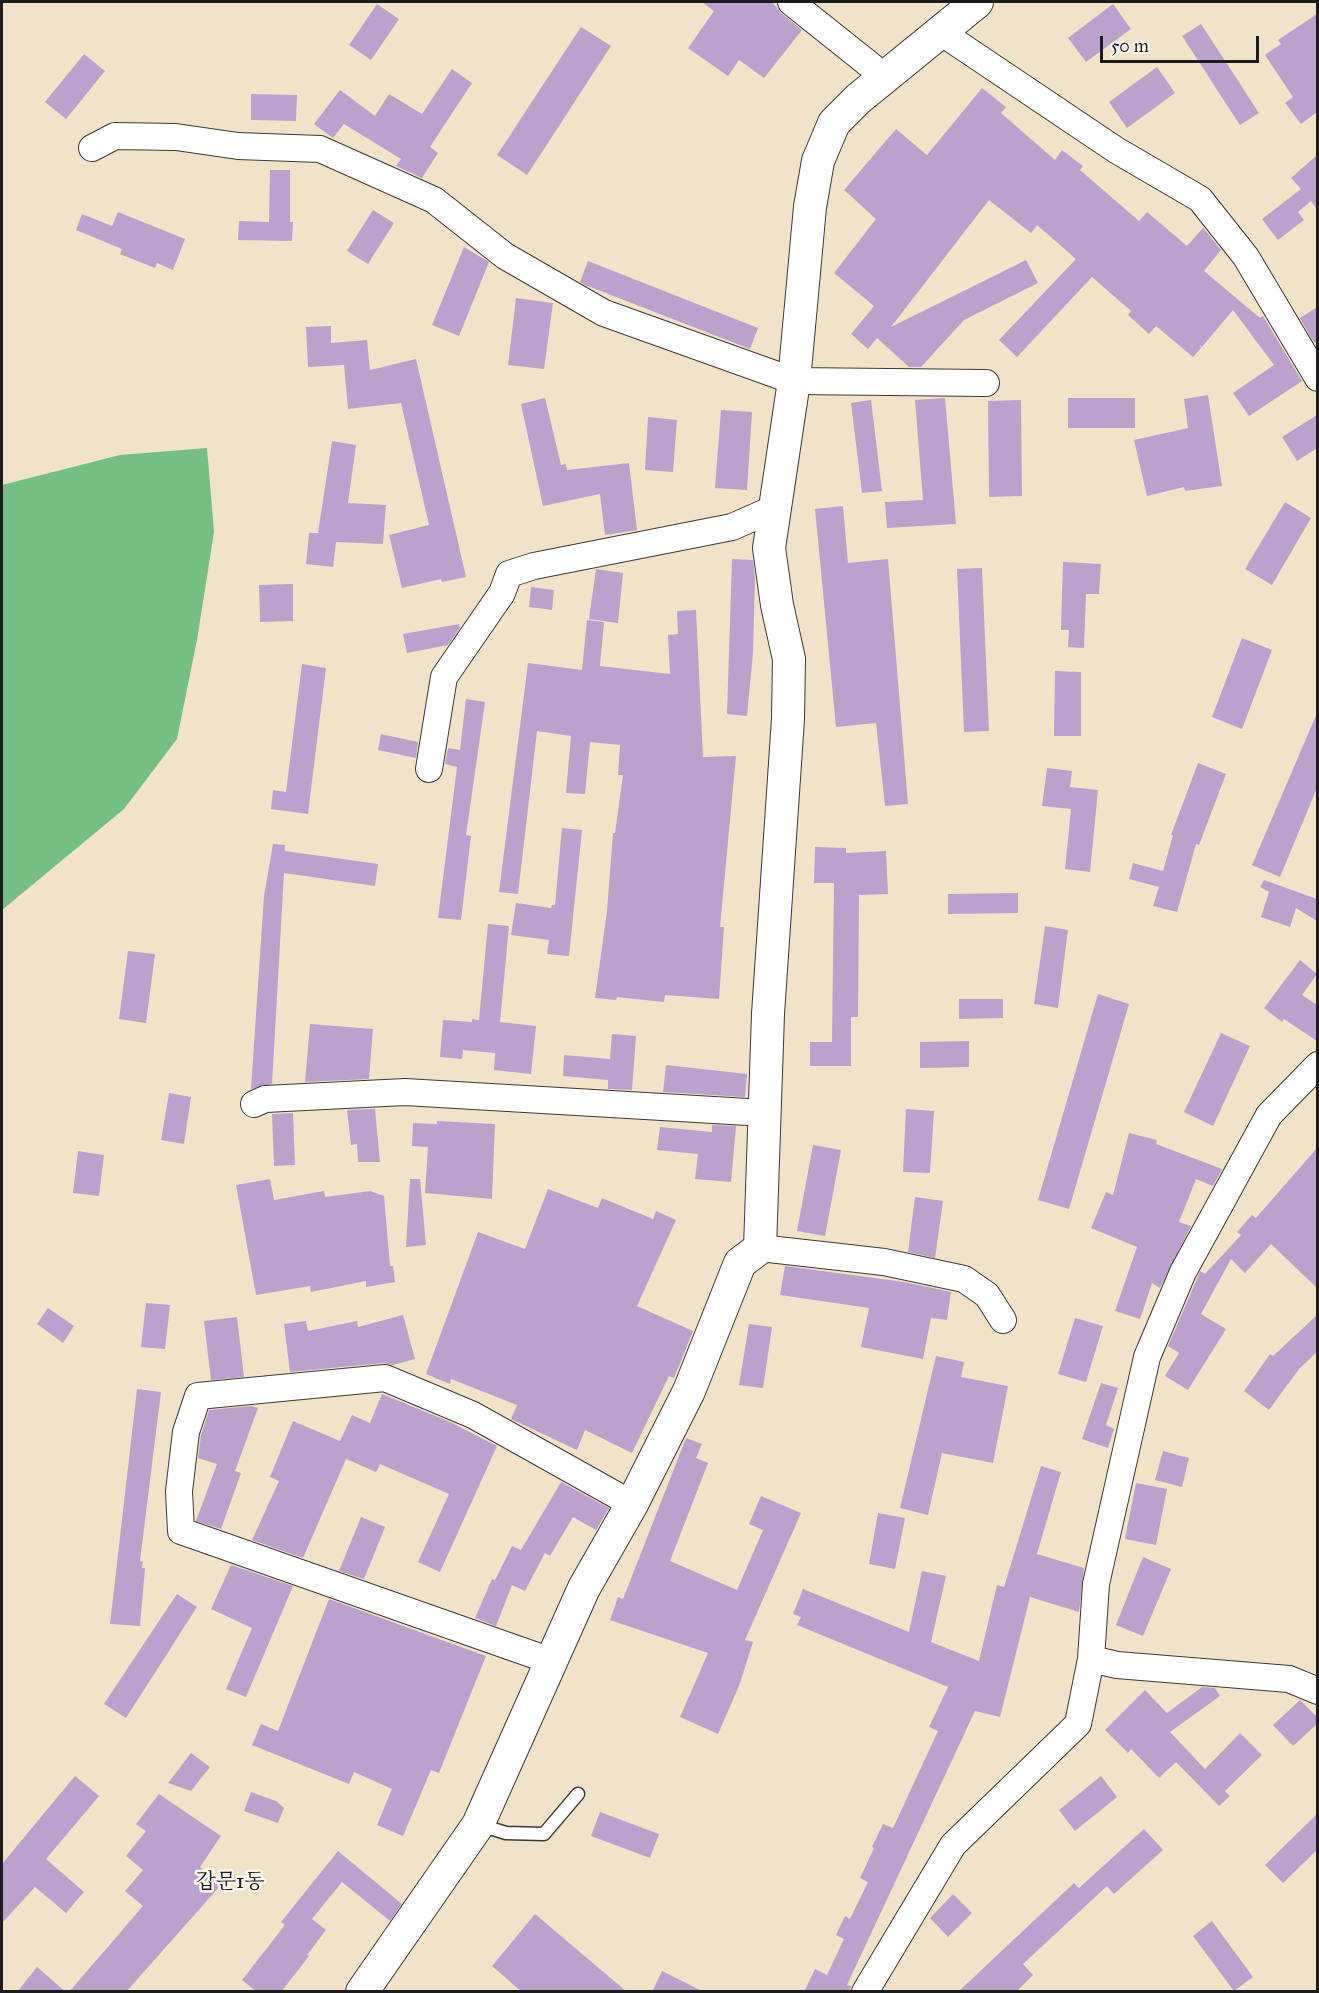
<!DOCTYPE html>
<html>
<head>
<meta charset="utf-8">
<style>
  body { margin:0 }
  #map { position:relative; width:1319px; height:1993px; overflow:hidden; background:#f2e3c8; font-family:"IM FELL Great Primer",serif }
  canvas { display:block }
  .frame { position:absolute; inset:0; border:3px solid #1c1c1c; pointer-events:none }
  .scale { position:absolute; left:1100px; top:36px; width:159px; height:27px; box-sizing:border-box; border:3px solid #1c1c1c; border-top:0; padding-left:8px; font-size:18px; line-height:21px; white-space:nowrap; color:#1c1c1c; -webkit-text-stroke:4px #fbf7ec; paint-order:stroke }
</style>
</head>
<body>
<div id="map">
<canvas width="1319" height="1993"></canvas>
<div class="frame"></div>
<div class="scale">50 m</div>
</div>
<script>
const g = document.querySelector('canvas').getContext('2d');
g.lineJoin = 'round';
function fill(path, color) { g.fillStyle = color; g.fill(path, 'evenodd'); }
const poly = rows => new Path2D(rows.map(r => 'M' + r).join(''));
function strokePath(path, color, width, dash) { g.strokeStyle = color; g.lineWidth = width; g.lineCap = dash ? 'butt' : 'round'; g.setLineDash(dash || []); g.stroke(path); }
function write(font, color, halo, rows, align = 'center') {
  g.font = font + ' "IM FELL Great Primer","Noto Serif KR",serif'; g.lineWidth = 5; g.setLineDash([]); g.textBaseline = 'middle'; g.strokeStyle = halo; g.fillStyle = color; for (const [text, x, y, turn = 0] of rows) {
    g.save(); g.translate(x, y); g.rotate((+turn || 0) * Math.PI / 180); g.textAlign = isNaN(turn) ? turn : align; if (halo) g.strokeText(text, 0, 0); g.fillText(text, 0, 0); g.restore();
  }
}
fill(poly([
  [207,448,214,532,197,640,177,739,124,809,2,910,2,485,120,455]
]), '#75be84');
fill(poly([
  [702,2,772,2,782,14,802,30,764,78,739,60,728,76,688,48,714,11],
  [377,4,399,19,371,60,349,45],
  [1113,4,1131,29,1086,62,1068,38],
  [1317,14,1317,112,1301,124,1285,103,1293,97,1265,55,1281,44,1278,40],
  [1201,24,1259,113,1240,125,1182,36],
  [581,27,611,46,527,175,497,155],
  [84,54,105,71,66,119,45,102],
  [1157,67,1175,93,1127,128,1109,102],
  [452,69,472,83,430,147,438,153,422,178,396,166,401,159,344,124,333,138,314,124,340,90,375,116,389,94,422,114],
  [982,88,1006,107,1001,113,1055,160,1062,150,1083,166,1080,170,1139,221,1147,212,1187,246,1203,228,1205,230,1221,250,1204,271,1260,318,1263,316,1302,381,1249,416,1233,393,1274,365,1233,310,1202,347,1200,345,1201,348,1193,357,1156,326,1149,334,1128,315,1131,311,1092,277,1017,357,999,340,1076,259,1037,225,1031,233,989,200,891,327,1026,260,1038,283,964,320,921,367,909,367,877,338,868,349,851,334,874,306,834,273,876,219,844,190,896,129,927,155],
  [251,94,297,95,296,121,251,120],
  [1317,155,1317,209,1311,201,1298,212,1304,220,1278,240,1262,219,1301,189,1291,178],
  [270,170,290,170,290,222,293,222,292,241,238,240,239,221,269,222],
  [373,210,394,223,368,264,347,251],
  [118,212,185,239,173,270,157,263,155,268,120,254,122,249,76,230,82,214,112,226],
  [464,247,489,262,459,336,432,325],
  [588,261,758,328,750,349,585,285,580,282],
  [516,298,553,303,544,369,508,365],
  [1317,307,1317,341,1314,343,1300,318],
  [331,326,331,343,367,340,370,370,416,359,466,577,442,582,441,579,402,588,389,535,429,525,401,403,348,409,344,365,308,367,306,327],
  [1208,395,1222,486,1185,491,1184,487,1147,496,1134,440,1188,428,1184,399],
  [545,398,561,465,566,464,567,470,629,463,637,530,605,535,600,494,543,506,521,404],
  [945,398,956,524,887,528,885,502,923,500,915,400],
  [1068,398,1135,398,1135,428,1068,428],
  [871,400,882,491,862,493,851,403],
  [1021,400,1022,496,989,497,988,401],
  [721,410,752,412,747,490,715,488],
  [1317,415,1317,448,1297,461,1282,437],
  [648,417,677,420,673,472,645,470],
  [332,441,356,445,348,503,386,505,383,544,336,542,333,567,306,564,309,533,318,533],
  [1285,502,1311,518,1272,585,1245,569],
  [843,506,848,563,888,559,908,804,885,806,876,723,836,727,815,509],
  [732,559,753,560,755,577,753,653,747,716,727,714],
  [1063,562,1101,564,1099,594,1086,594,1084,648,1068,647,1069,630,1061,630],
  [982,568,989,731,964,732,957,569],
  [596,569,623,573,618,623,589,619],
  [293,584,293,621,260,622,259,585],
  [531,587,554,590,552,610,529,607],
  [696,610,703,757,736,756,720,927,724,927,719,999,665,995,664,1002,617,997,616,1000,595,998,607,911,613,833,615,833,623,775,618,775,620,745,590,742,585,794,566,793,571,736,537,731,518,894,499,892,528,663,582,670,587,620,604,622,600,666,670,674,668,635,678,634,677,611],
  [459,624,460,628,448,645,407,653,403,634],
  [1242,638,1272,650,1242,729,1212,717],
  [302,664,326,668,308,814,271,809,273,790,286,792],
  [1055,671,1081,672,1081,736,1054,736],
  [466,699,485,702,466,835,471,836,461,920,438,918,457,767,445,764,448,748,460,750],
  [1317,713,1317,788,1280,877,1252,865],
  [381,734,418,742,416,758,378,750],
  [1198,763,1226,774,1199,845,1196,844,1177,912,1153,906,1159,887,1129,879,1133,863,1163,871,1173,835,1171,835],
  [1047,768,1072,771,1070,787,1098,790,1090,872,1065,869,1071,809,1042,806],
  [562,828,582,830,569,956,547,954,549,940,511,935,516,903,551,908,552,905,555,905],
  [273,844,285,845,285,851,378,864,375,886,284,873,272,1084,251,1089,264,896],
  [815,847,846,848,846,853,886,851,888,894,859,895,858,1017,851,1017,851,1066,810,1066,810,1042,832,1042,834,883,814,883],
  [1264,880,1317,899,1317,921,1296,908,1290,927,1261,917,1269,892,1260,887],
  [1018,893,1018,913,948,914,948,894],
  [488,924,509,926,500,1022,536,1026,531,1074,494,1070,495,1053,463,1050,462,1059,440,1057,443,1020,472,1022,472,1019,479,1020],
  [1045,926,1068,930,1058,1008,1034,1004],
  [128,951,155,954,146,1023,119,1019],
  [1300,960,1317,974,1302,995,1317,1005,1317,1041,1284,1019,1282,1022,1264,1008],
  [1098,994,1129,1004,1069,1209,1038,1200],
  [959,999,1003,999,1003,1018,959,1019],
  [310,1024,373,1029,369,1079,305,1082],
  [1221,1033,1250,1046,1213,1126,1184,1112],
  [612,1034,636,1036,632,1090,608,1089,608,1080,563,1076,564,1055,610,1059],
  [969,1041,969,1067,920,1068,920,1042],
  [666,1065,747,1074,745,1097,663,1092],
  [169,1093,191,1097,184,1144,161,1140],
  [375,1109,380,1162,358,1162,357,1144,351,1145,347,1110],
  [906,1109,934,1111,930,1173,903,1172],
  [293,1113,295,1165,274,1166,272,1114],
  [437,1121,495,1124,492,1199,425,1193,428,1147,412,1146,413,1123,437,1124],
  [712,1125,736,1126,731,1182,695,1179,698,1154,657,1150,660,1127,712,1132],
  [1129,1133,1157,1140,1156,1144,1222,1169,1213,1186,1196,1179,1179,1222,1191,1226,1160,1288,1152,1283,1140,1319,1115,1311,1137,1247,1091,1228,1106,1192,1113,1195],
  [813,1145,841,1150,825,1236,797,1231],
  [1317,1148,1317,1288,1271,1244,1245,1273,1231,1259,1201,1314,1226,1329,1188,1390,1165,1376,1179,1353,1168,1346,1197,1279,1200,1271,1205,1274,1241,1235,1237,1232,1252,1215,1256,1218],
  [78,1151,104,1155,99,1196,73,1193],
  [270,1179,274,1200,324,1191,325,1197,370,1191,384,1196,390,1266,393,1266,395,1282,366,1287,366,1281,311,1292,310,1286,256,1295,236,1185],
  [410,1179,420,1179,426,1245,406,1247],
  [548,1189,598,1208,602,1198,653,1219,656,1211,676,1220,637,1306,693,1331,674,1378,669,1376,632,1453,585,1430,577,1450,511,1419,517,1405,451,1379,450,1384,426,1374,478,1232,525,1249],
  [915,1197,943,1201,935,1258,908,1252],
  [785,1266,904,1282,951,1292,947,1320,931,1318,923,1359,861,1347,869,1308,780,1295],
  [146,1303,170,1305,165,1349,141,1347],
  [48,1308,74,1326,63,1343,37,1324],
  [403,1315,415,1359,393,1365,384,1363,290,1372,284,1324,306,1321,308,1331,357,1321,358,1327],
  [1317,1315,1317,1352,1299,1369,1269,1410,1244,1391,1270,1354,1273,1356],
  [237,1317,244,1377,211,1380,204,1321],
  [1075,1318,1103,1326,1086,1382,1058,1374],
  [749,1324,772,1327,763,1388,739,1385],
  [936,1356,964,1362,961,1377,1008,1386,993,1463,942,1453,928,1515,900,1508],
  [1101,1383,1118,1388,1106,1425,1114,1429,1108,1448,1082,1439],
  [137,1389,161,1392,140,1561,143,1562,142,1568,145,1568,140,1626,110,1624],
  [382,1394,450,1422,497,1446,440,1572,418,1562,449,1494,380,1464,376,1472,346,1459,303,1558,252,1540,279,1481,270,1477,293,1421,340,1441,352,1415,370,1423],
  [251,1406,258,1408,235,1471,241,1473,221,1529,196,1521,217,1464,198,1458,201,1435,209,1410],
  [686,1438,702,1444,696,1458,708,1463,670,1561,737,1590,763,1530,749,1524,761,1496,801,1513,745,1640,753,1642,739,1686,718,1734,680,1717,708,1653,610,1620,618,1597,623,1599],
  [1163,1451,1189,1458,1182,1487,1155,1480],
  [1041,1466,1061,1472,1037,1554,1084,1568,1079,1612,1030,1597,1000,1717,975,1711,847,1985,851,1986,850,1992,804,1992,815,1969,827,1975,844,1939,836,1935,845,1916,850,1919,868,1882,860,1878,874,1848,872,1847,883,1824,893,1828,938,1731,929,1727,948,1687,797,1625,801,1617,793,1614,803,1589,909,1632,922,1571,946,1576,931,1642,979,1661,997,1585,1004,1587],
  [561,1482,609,1508,596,1530,573,1517,550,1556,545,1553,525,1591,512,1585,496,1626,475,1618,492,1579,495,1580,512,1546,521,1550],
  [1136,1483,1167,1489,1156,1545,1125,1539],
  [878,1513,905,1518,895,1569,869,1564],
  [361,1517,385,1527,364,1579,339,1571],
  [1143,1557,1171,1569,1143,1636,1116,1625],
  [231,1565,293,1586,246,1697,226,1689,252,1628,211,1609],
  [177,1594,197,1607,126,1718,104,1704],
  [329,1599,486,1656,439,1773,431,1770,403,1836,377,1825,392,1789,354,1772,349,1784,252,1745,261,1724,278,1731],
  [1202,1687,1215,1688,1220,1696,1170,1732,1205,1769,1240,1733,1262,1755,1225,1791,1230,1796,1219,1806,1176,1762,1159,1778,1131,1749,1128,1753,1105,1730,1145,1690,1167,1713],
  [1300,1700,1317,1717,1317,1724,1293,1746,1273,1725],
  [191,1753,210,1767,191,1791,168,1783],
  [75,1776,99,1796,46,1859,84,1892,66,1913,35,1887,2,1923,2,1864],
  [1101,1776,1117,1797,1075,1831,1059,1810],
  [251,1792,276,1801,284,1808,278,1823,244,1811],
  [159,1794,221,1836,200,1867,220,1886,126,1992,69,1992,143,1906,125,1891,143,1870,126,1856,146,1831,136,1824],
  [600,1812,659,1834,650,1858,591,1836],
  [1317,1814,1317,1850,1283,1883,1265,1865],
  [1144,1829,1163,1850,1114,1894,1107,1886,1023,1964,1033,1975,1016,1992,958,1992,1074,1883,1079,1888],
  [338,1851,402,1904,390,1921,342,1882,312,1919,326,1930,307,1955,309,1956,281,1992,257,1992,242,1980,285,1925,281,1922],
  [953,1894,972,1913,948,1937,930,1918],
  [535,1914,627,1992,522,1992,492,1966],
  [1212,1921,1253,1977,1234,1991,1193,1936],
  [37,1967,66,1992,17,1992],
  [662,1971,704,1992,652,1992]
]), '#bca1cc');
const service = poly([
  [480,1825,506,1833,544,1834,578,1794]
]);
const minor = poly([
  [791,2,885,77],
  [939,31,1116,150,1200,199,1246,257,1318,378],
  [92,148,115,136,176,137,238,146,320,149,434,200,505,256,604,313,794,381,986,383],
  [429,769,444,677,502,593,509,574,534,566,732,527,773,509],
  [254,1104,265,1099,405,1092,765,1113],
  [760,1248,884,1262,964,1279,987,1295,1003,1320],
  [1091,1659,1117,1665,1289,1679,1318,1691],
  [551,1661,181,1531,179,1491,186,1432,198,1396,385,1378,473,1415,632,1504],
  [865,1992,953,1845,1078,1724,1091,1659,1096,1584,1147,1357,1183,1272,1269,1115,1318,1065]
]);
const tertiary = poly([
  [362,1992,478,1825,584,1588,632,1504,689,1391,740,1263,760,1248,768,1014,788,719,789,659,777,605,769,548,794,381,810,207,818,161,834,123,858,99,977,2]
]);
strokePath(service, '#3c3a36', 15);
strokePath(minor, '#3c3a36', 28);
strokePath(tertiary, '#3c3a36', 34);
strokePath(service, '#fff', 12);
strokePath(minor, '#fff', 26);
strokePath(tertiary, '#fff', 32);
write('21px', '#1c1c1c', '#fbf7ec', [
  ["갑문1동",230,1883]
]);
</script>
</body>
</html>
